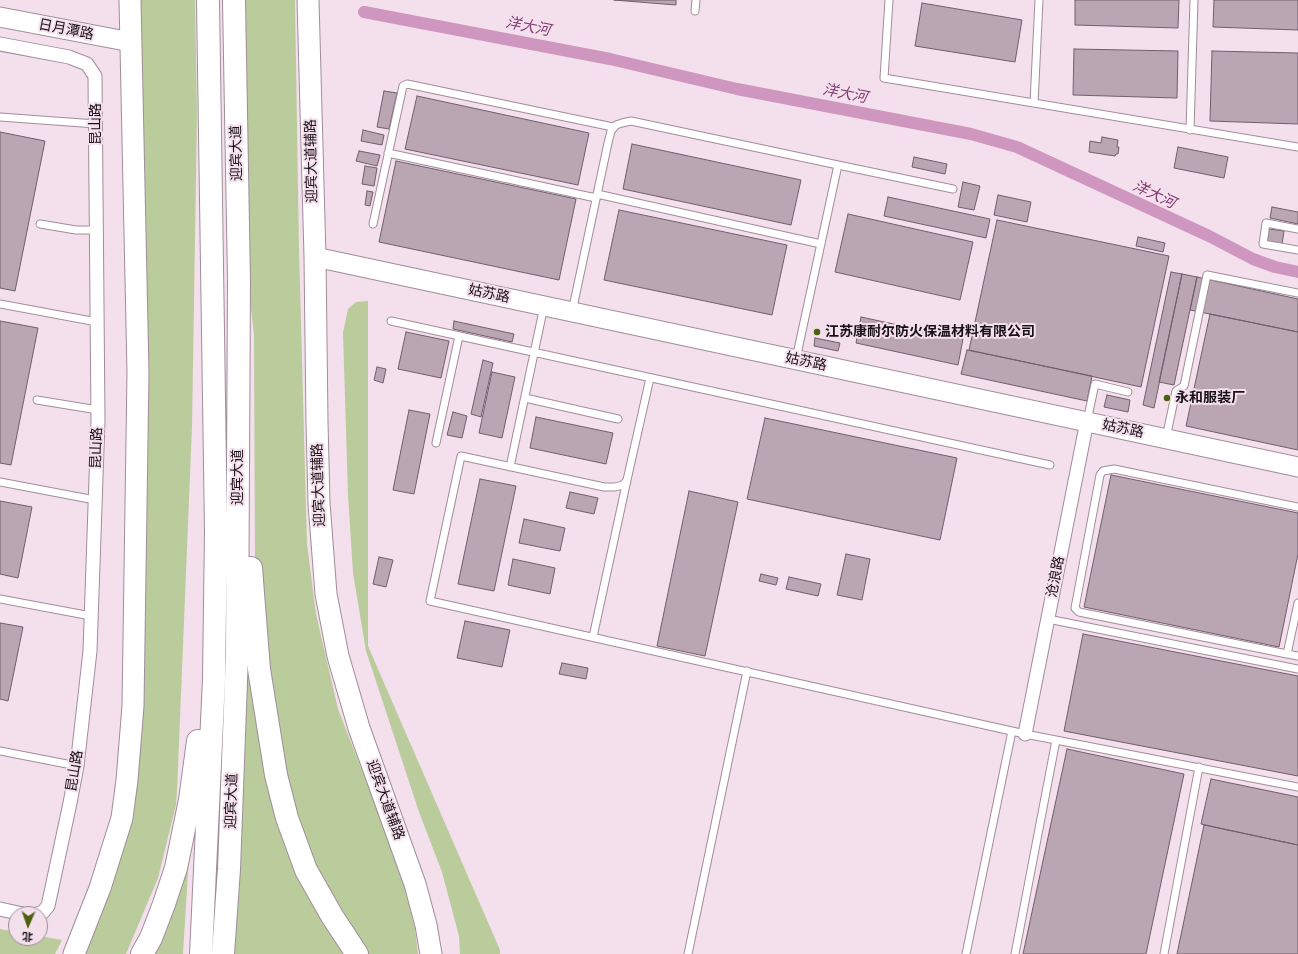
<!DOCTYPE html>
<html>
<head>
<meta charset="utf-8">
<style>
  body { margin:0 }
  #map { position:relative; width:1298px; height:954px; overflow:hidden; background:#f4dfed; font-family:Helvetica,"Noto Sans SC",sans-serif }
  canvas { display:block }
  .north { position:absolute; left:8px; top:906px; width:40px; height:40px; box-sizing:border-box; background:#f4dfed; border:1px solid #9c8c97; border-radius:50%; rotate:182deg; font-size:11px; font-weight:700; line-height:16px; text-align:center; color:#171015 }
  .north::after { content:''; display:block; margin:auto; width:14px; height:18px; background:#4c620e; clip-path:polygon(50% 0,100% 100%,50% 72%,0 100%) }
</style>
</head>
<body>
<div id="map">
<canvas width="1298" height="954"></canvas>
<div class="north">北</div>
</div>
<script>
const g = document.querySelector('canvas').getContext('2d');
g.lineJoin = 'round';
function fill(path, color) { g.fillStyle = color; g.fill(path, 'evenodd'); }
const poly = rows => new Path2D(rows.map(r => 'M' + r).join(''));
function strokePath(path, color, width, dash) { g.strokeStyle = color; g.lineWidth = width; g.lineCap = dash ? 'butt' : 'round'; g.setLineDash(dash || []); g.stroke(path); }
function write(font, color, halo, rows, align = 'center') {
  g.font = font + ' Helvetica,"Noto Sans SC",sans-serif'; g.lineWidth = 4; g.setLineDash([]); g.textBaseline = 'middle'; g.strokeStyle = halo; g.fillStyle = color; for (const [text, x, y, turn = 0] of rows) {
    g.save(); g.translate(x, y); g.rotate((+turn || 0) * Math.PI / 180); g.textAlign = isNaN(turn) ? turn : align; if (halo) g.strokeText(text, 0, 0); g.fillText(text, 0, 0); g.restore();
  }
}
fill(poly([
  [136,0,195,0,197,114,192,427,177,791,176,805,158,878,126,954,80,954,125,832],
  [242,0,295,0,299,249,307,544,316,614,338,709,386,832,403,881,415,928,418,954,227,954,246,654,255,570,254,335,248,282],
  [368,301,368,646,500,950,500,954,460,954,459,936,442,872,419,812,366,651,353,573,348,495,343,333,348,309,356,302],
  [190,840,183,954,146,954],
  [0,929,16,932,16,938,40,938,40,936,62,940,55,954,0,954]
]), '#bacc9c');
strokePath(poly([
  [364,12,610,59,737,89,971,134,1017,147,1209,236,1253,259,1275,267,1298,272]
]), '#cf96bf', 12);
const building = poly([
  [614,0,676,0,676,5,614,0],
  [1075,0,1179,0,1178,28,1075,25,1075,0],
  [1214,0,1298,0,1298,30,1213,27,1214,0],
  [922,3,1022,20,1015,62,915,46,922,3],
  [1074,49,1178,51,1177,98,1073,95,1074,49],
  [1212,51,1298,53,1298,124,1210,121,1212,51],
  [384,91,397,93,389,129,377,127,384,91],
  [417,96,589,133,578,185,405,149,417,96],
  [363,130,384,135,382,145,361,141,363,130],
  [0,132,45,141,15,291,0,288,0,132],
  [1102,137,1118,140,1117,147,1119,147,1118,154,1116,154,1115,156,1089,152,1090,141,1101,143,1102,137],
  [632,144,801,180,791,225,623,189,632,144],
  [1178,147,1228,157,1224,178,1174,168,1178,147],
  [359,151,380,155,377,166,356,161,359,151],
  [914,157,947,164,945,174,912,167,914,157],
  [396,161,576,199,559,280,379,242,396,161],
  [365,166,377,168,374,186,362,184,365,166],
  [963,182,980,186,974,210,958,207,963,182],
  [367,191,373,192,370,206,365,205,367,191],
  [998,195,1031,202,1027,222,994,215,998,195],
  [888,197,990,219,986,238,884,216,888,197],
  [1272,207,1298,212,1298,224,1270,218,1272,207],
  [619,210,787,245,772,315,604,280,619,210],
  [848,214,973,242,960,300,835,272,848,214],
  [997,220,1169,256,1141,387,969,350,997,220],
  [1269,229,1284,231,1282,244,1267,242,1269,229],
  [1138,237,1165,243,1163,252,1136,246,1138,237],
  [1171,272,1182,274,1154,408,1143,405,1171,272],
  [1182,274,1197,277,1174,385,1159,382,1182,274],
  [1197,277,1298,299,1298,332,1190,310,1197,277],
  [1210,314,1298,332,1298,450,1186,426,1210,314],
  [861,317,963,339,958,365,856,343,861,317],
  [0,321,38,328,11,465,0,463,0,321],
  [454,321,514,334,512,342,453,329,454,321],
  [406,332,449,341,441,378,398,369,406,332],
  [815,338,840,343,838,351,814,346,815,338],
  [967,350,1092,376,1087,401,961,374,967,350],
  [483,360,493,363,481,417,471,414,483,360],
  [377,367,386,369,383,383,374,380,377,367],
  [492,372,515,377,502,438,479,433,492,372],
  [1107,395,1130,400,1128,412,1104,407,1107,395],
  [409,410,430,414,414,494,393,490,409,410],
  [453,412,467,416,462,438,447,435,453,412],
  [536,417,613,433,606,464,530,448,536,417],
  [765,418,957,458,940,540,747,499,765,418],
  [1111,475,1298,513,1298,554,1279,647,1084,607,1111,475],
  [480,479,516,486,494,591,458,584,480,479],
  [689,491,738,502,705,656,657,646,689,491],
  [570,492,598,498,594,514,566,508,570,492],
  [0,501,32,507,18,578,0,574,0,501],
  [524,519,565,528,560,551,519,543,524,519],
  [846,554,870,559,862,600,837,595,846,554],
  [379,557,393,560,386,587,373,584,379,557],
  [513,559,555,568,550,594,508,585,513,559],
  [761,574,778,578,776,585,759,581,761,574],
  [789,577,821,584,818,596,786,589,789,577],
  [465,621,510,630,502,667,457,658,465,621],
  [0,623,23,627,8,701,0,699,0,623],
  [1083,634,1298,676,1298,776,1064,731,1083,634],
  [562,663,588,668,586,679,559,674,562,663],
  [1067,749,1184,774,1146,954,1023,954,1067,749],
  [1211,779,1298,797,1298,845,1201,824,1211,779],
  [1204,825,1298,845,1298,954,1177,954,1204,825]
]);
fill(building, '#baa6b3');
strokePath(building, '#705e6b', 1);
const lane = poly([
  [889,0,884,78,1298,147],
  [695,11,696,0],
  [1034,103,1039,0],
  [0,117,96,124],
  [1190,130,1194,0],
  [388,153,596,198],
  [597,194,821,244],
  [40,224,76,230,96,230],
  [373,224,403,86,407,84,412,85,613,127],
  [1298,229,1266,223,1263,244,1298,250],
  [0,304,97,322],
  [572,312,608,143,611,131,616,125,622,123,631,121,838,165],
  [391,321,1050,465],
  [796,359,838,165,953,189],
  [650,378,627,480,623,485,615,487,604,487,461,456,430,601,1025,734,1298,787],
  [525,398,618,419],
  [37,400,98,410],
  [1087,421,1095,384,1128,392],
  [1166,438,1176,391,1184,386,1207,275,1298,293],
  [436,443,459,336],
  [510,467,544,306],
  [0,482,95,500],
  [0,599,91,616],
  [1298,603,1287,654,1298,656],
  [1048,619,1298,669],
  [593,637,627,480],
  [1287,654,1079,612,1075,608,1100,475,1103,471,1114,469,1298,507],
  [0,751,77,766],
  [688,954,747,671],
  [966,954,1012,731],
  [1015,954,1056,740],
  [1164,954,1199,767]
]);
const street = poly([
  [0,44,69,57,87,64,95,76,98,420,90,651,77,766,70,803,48,906,43,912,37,914],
  [1025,734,1087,421],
  [0,909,23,914]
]);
const secondary = poly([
  [0,17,131,42],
  [315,257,1298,467]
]);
const primary = poly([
  [308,0,315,257,317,422,319,503,326,594,338,656,359,728,415,884,426,925,431,954],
  [74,954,100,888,122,818,127,780,133,706,138,372,130,0]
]);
const highway = poly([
  [251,568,259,669,276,775,287,818,306,870,332,916,357,954],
  [142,954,151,938,164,904,176,868,190,800,198,741],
  [201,954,214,679,216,531,208,0],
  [223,954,229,869,237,654,239,281,234,0]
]);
strokePath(lane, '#a18d9a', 9);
strokePath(street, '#a18d9a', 15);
strokePath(secondary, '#a18d9a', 21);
strokePath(primary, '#a18d9a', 23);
strokePath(highway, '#a18d9a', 24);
strokePath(lane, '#fff', 7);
strokePath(street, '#fff', 13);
strokePath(secondary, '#fff', 19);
strokePath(primary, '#fff', 21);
strokePath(highway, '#fff', 22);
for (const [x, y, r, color] of [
  [817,332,4,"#4c620e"],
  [1167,398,4,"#4c620e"]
]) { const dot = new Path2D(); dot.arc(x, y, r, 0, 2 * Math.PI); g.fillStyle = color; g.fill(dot); strokePath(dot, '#f4dfed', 1.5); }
write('14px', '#171015', '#f4dfed', [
  ["日月潭路",66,30,11],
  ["昆山路",96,124,-90],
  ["迎宾大道",237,153,-91],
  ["迎宾大道辅路",312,161,-91],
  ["姑苏路",489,294,12],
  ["姑苏路",806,362,12],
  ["姑苏路",1123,429,12],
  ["昆山路",97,448,-88],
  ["迎宾大道",238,477,-90],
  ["迎宾大道辅路",319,485,-92],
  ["沧浪路",1056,577,-79],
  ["昆山路",75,771,-81],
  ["迎宾大道辅路",385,800,70],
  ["迎宾大道",232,801,-88]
]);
write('bold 14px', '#171015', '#f4dfed', [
  ["江苏康耐尔防火保温材料有限公司",825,332],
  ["永和服装厂",1175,398]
], 'left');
write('italic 15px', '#7f3a6e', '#f4dfed', [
  ["洋大河",528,27,11],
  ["洋大河",845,94,11],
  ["洋大河",1154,195,25]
]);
</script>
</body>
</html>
